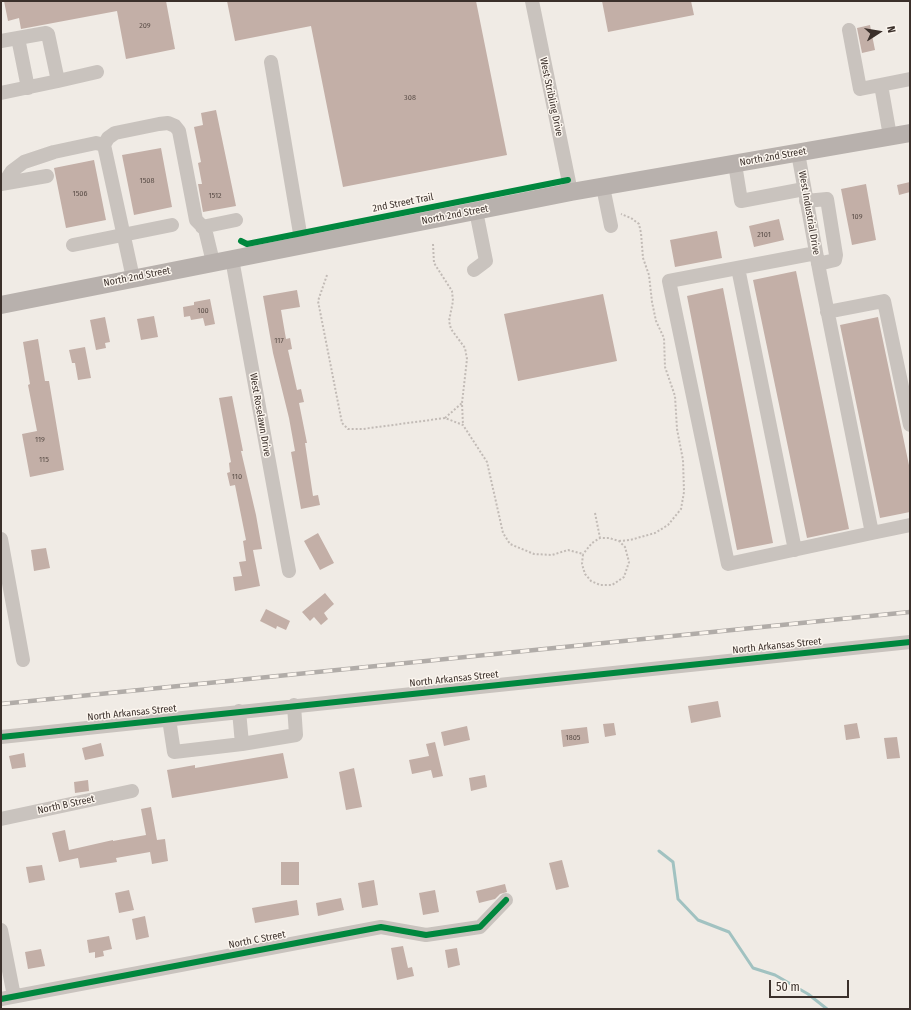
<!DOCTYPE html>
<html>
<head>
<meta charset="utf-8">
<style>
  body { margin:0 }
  #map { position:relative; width:911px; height:1010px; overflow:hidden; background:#f0ebe5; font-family:"Fira Sans Condensed",sans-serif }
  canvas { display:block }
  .frame { position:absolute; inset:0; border:2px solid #3b302b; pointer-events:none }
  .north { position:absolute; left:859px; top:12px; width:40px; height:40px; -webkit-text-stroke:3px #fbf5ee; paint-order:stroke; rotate:78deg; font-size:11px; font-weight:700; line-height:16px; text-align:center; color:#3b302b }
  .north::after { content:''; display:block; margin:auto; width:14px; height:18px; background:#3b302b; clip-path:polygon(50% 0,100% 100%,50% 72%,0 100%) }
  .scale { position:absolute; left:769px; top:980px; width:80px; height:18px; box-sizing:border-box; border:2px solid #3b302b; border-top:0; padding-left:5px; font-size:12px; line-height:14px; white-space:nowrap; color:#3b302b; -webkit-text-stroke:3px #fbf5ee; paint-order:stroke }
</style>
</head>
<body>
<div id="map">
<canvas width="911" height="1010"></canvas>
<div class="frame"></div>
<div class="north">N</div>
<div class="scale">50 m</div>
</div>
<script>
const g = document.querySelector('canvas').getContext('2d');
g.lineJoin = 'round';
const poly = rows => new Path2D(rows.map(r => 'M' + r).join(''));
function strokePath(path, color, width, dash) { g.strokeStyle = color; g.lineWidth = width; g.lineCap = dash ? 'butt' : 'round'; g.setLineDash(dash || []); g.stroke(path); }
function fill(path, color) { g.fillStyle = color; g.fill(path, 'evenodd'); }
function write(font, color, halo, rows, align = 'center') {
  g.font = font + ' "Fira Sans Condensed",sans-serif'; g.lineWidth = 3; g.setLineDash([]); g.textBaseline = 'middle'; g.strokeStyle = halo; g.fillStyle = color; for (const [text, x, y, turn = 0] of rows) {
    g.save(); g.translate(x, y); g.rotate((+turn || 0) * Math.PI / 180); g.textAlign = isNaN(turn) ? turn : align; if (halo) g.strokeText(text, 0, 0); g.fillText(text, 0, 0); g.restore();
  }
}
strokePath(poly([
  [659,851,673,862,678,899,698,920,729,932,753,968,775,975,808,994,827,1009]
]), '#a1c2c1', 3);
fill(poly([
  [4,1,166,1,175,49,126,59,117,11,21,29,19,18,8,21],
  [227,1,476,1,507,155,343,187,311,26,235,41],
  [602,1,691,1,694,15,608,32],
  [870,25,875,50,862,53,857,28],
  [216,110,236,206,203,212,198,184,202,184,198,163,201,162,194,127,203,125,201,113],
  [161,148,172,207,134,215,122,155],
  [94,160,106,220,66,228,54,168],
  [910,182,910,192,899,195,897,185],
  [866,184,876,240,852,245,841,189],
  [779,219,784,240,754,247,749,226],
  [717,231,722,258,675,267,670,240],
  [796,271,849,529,807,538,753,280],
  [723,288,773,543,737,550,687,296],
  [297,290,300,307,281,310,286,339,290,338,292,349,288,350,297,390,301,389,304,402,299,403,307,443,305,443,313,496,318,495,320,505,301,509,291,452,295,451,289,418,273,353,263,296],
  [603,294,617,361,518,381,504,314],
  [210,299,215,324,205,326,203,318,191,320,190,316,184,317,183,307,194,305,194,302],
  [154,316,158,337,141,340,137,319],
  [105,317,110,342,105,343,106,348,96,350,90,320],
  [878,317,910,470,910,512,880,518,840,325],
  [38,339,45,381,49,381,64,470,30,477,22,434,37,431,28,385,30,384,23,342],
  [85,347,91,378,78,380,75,363,72,363,69,350],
  [232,396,243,451,241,451,256,515,262,549,253,550,260,586,235,591,233,577,242,576,239,562,246,561,243,541,246,540,235,485,230,486,227,473,230,472,229,463,231,462,219,398],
  [318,533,334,563,320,570,304,541],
  [46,548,50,568,34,571,31,550],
  [325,593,334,604,324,613,328,619,321,625,314,617,310,621,302,612],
  [266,609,290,621,286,630,277,626,276,629,260,621],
  [718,701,721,717,691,723,688,706],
  [614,723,616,735,605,737,603,724],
  [857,723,860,738,846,740,844,725],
  [467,726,470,740,444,746,441,732],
  [587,727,589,743,563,747,561,730],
  [897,737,900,758,887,759,884,738],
  [435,742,443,776,433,778,431,770,412,774,409,760,429,756,426,744],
  [101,743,104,756,85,760,82,748],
  [24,753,26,767,12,769,9,756],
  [283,753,288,778,172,798,167,770,195,765,195,768],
  [354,768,362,807,346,810,339,772],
  [485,775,487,787,471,791,469,778],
  [88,780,89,791,75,793,74,782],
  [151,807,157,840,165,839,168,861,152,864,150,852,116,858,117,862,80,868,78,858,59,862,52,833,65,830,69,850,113,840,113,841,146,835,141,809],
  [562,860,569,887,556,890,549,863],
  [281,862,299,862,299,885,281,885],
  [42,865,45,880,29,883,26,867],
  [374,880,378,905,362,908,358,883],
  [505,884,507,892,500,894,495,899,479,903,476,891],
  [129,890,134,910,119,913,115,893],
  [435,890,439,912,423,915,419,893],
  [341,898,344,910,318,916,316,903],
  [297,900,299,915,255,923,252,908],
  [145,916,149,937,136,940,132,919],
  [109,936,112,949,103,951,104,956,95,958,95,952,89,953,87,940],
  [403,946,408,968,412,967,414,976,397,980,391,948],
  [457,948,460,965,448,968,445,950],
  [41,949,45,966,28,969,25,952]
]), '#c3afa7');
strokePath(poly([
  [433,244,434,263,452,291,453,301,449,321,451,329,465,348,467,359,462,403,463,425],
  [327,275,318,301,342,423,348,429,363,429,445,418,463,425,487,462,503,533,510,544,534,554,552,555,568,550,583,554,582,564,585,574,591,581,600,585,612,585,624,577,629,562,625,547,619,541,609,538,600,538,592,543,583,554],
  [445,418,462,403],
  [595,513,600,538],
  [619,541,630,540,655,533,668,525,681,509,684,492,683,460,677,429,675,396,665,367,664,338,656,321,652,302,649,275,643,258,641,233,639,224,631,218,621,214]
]), '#c2bbb6', 2, [2, 2]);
strokePath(poly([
  [532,1,571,192],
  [849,30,860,89,910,79],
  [18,38,28,88],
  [1,41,46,33,48,34,58,81,1,93],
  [271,62,302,245],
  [58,81,97,72],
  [881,85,890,136],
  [104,145,108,138,115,133,159,124,168,123,175,126,179,131,196,220,205,229,213,262],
  [798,153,820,274,872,533,910,525],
  [735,164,741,201,804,189],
  [4,183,12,171,24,162,54,152,96,143,104,145,133,278],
  [1,184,47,176],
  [603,187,611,226],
  [806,201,827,199,836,255,835,260,818,264],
  [202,227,236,220],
  [73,245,172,225],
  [816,253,669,281,728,564,872,533],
  [232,259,289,571],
  [738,268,795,550],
  [474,270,486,261,476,211],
  [827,312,884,301,910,425],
  [1,539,23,660],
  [239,711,242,744],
  [169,719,174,752,242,744,296,735,294,705],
  [1,737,910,642],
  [1,819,132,791],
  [1,930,14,996],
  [1,999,381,927,426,935,480,927,506,900]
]), '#c9c3be', 14);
strokePath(poly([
  [1,305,571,192,910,133]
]), '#b8b1ad', 18);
const rail = poly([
  [1,704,910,612]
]);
strokePath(rail, '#b1aca8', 4.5);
strokePath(rail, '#fbf5ee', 3, [9]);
strokePath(poly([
  [241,241,247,244,568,180],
  [1,737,910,642],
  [1,999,381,927,426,935,480,927,506,900]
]), '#00873e', 6);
write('8px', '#5d504a', null, [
  ["209",145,26],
  ["308",410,98],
  ["1508",147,181],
  ["1506",80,194],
  ["1512",215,196],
  ["109",857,217],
  ["2101",764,235],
  ["100",203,311],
  ["117",279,341],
  ["119",40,440],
  ["115",44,460],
  ["110",237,477],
  ["1805",573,738]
]);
write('10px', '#3b302b', '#fbf5ee', [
  ["West Stribling Drive",551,97,78],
  ["North 2nd Street",773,157,-10],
  ["2nd Street Trail",403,203,-11],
  ["West Industrial Drive",809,213,80],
  ["North 2nd Street",455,215,-11],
  ["North 2nd Street",137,277,-11],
  ["West Roselawn Drive",260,415,80],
  ["North Arkansas Street",777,646,-6],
  ["North Arkansas Street",454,679,-6],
  ["North Arkansas Street",132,713,-6],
  ["North B Street",66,805,-12],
  ["North C Street",257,940,-11]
]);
</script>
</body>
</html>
